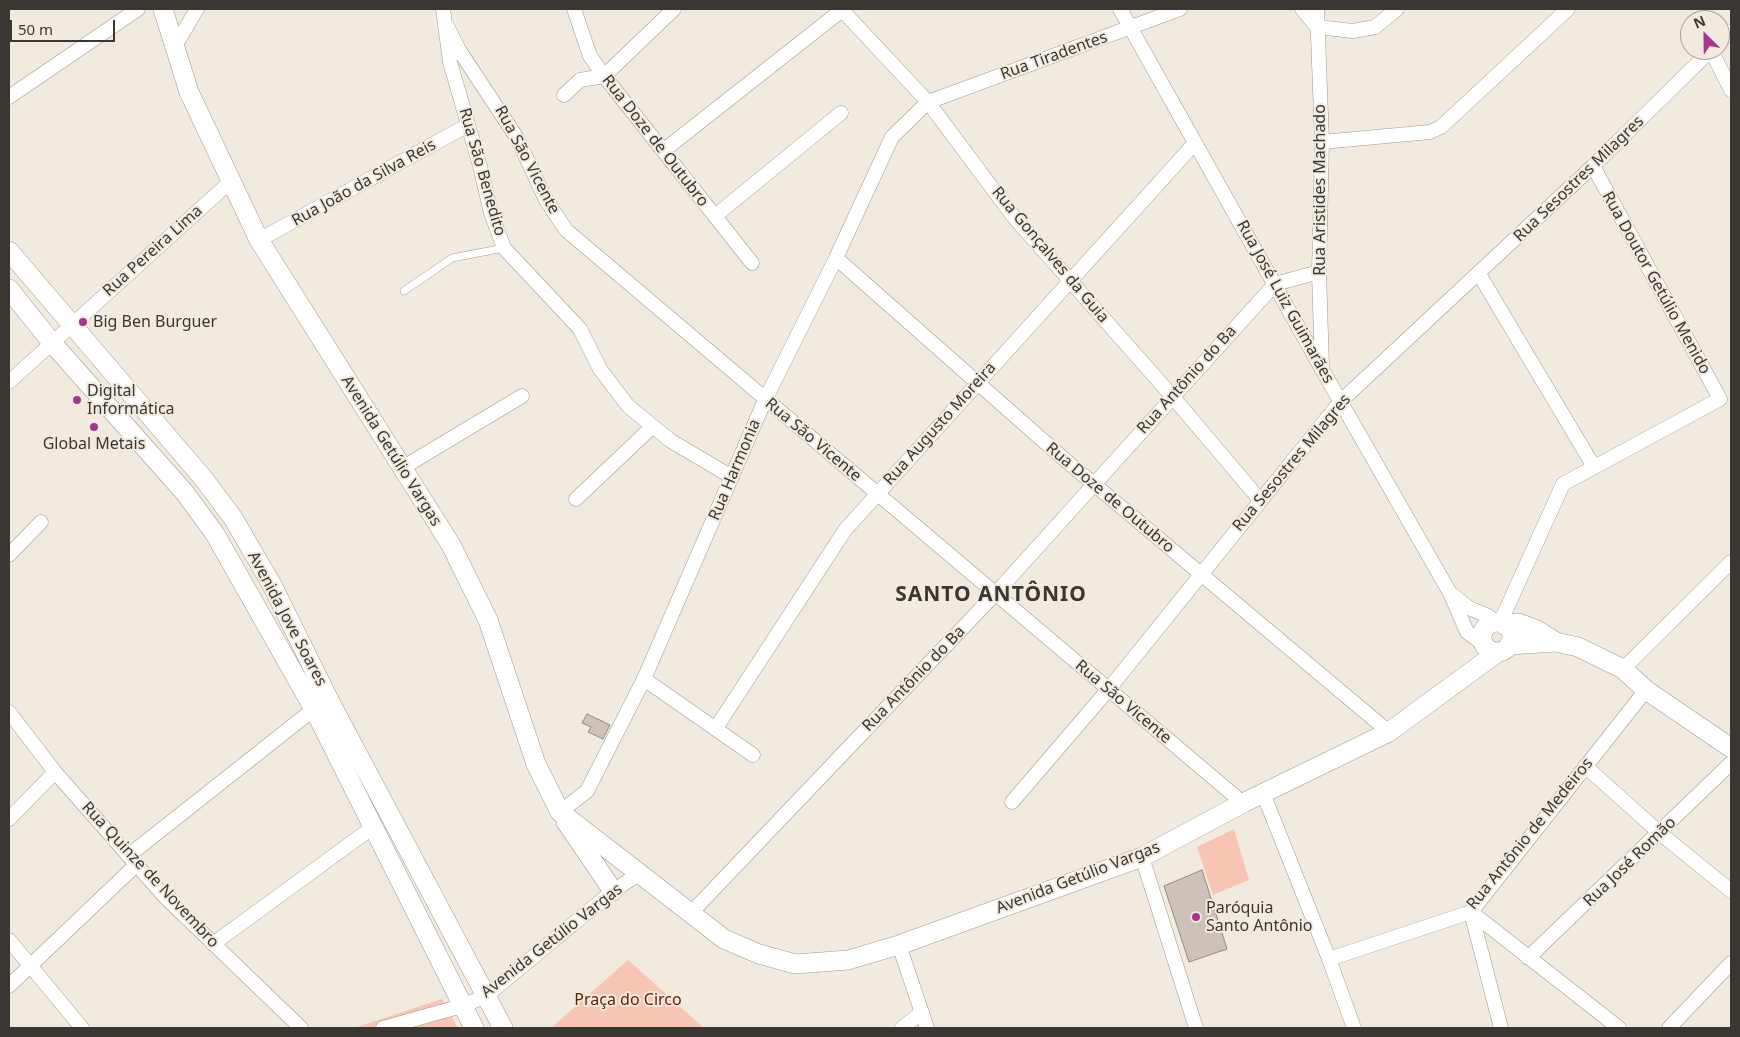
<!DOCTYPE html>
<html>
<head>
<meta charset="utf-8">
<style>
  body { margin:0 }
  #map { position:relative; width:1740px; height:1037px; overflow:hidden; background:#f1eade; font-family:"Noto Sans",sans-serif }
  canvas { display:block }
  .frame { position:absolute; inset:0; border:10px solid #3a3733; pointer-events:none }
  .north { position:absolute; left:1680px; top:10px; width:50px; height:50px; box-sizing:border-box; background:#f1eade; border:1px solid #a8a29a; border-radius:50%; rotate:337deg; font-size:14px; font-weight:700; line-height:20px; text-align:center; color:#3a3733 }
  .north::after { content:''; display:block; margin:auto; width:18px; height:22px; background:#a93590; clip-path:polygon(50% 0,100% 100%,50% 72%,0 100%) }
  .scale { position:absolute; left:10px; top:20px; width:105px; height:22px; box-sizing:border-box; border:2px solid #3a3733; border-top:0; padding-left:6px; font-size:15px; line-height:18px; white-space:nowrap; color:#3a3733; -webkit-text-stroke:4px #f1eade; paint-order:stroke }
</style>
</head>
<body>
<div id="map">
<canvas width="1740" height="1037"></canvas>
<div class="frame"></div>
<div class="north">N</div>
<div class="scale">50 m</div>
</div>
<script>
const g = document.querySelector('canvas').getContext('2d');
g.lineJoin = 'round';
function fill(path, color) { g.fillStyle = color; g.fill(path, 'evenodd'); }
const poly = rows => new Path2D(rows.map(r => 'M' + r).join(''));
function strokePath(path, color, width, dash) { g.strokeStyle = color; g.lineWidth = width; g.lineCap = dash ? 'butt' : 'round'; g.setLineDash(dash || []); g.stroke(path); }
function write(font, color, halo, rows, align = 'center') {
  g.font = font + ' "Noto Sans",sans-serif'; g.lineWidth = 4; g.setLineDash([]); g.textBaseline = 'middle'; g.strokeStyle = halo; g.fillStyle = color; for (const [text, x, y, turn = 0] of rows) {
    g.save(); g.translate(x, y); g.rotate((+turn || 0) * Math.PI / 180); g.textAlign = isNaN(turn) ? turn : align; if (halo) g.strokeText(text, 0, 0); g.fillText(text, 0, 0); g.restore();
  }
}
fill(poly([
  [1234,829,1249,880,1213,895,1197,847],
  [628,960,704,1028,551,1028],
  [442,999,458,1028,354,1028]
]), '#f8c4b3');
const building = poly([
  [587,714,610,725,603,739,588,732,591,727,582,723,587,714],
  [1202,870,1227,949,1189,962,1164,886,1202,870]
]);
fill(building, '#cdc1b9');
strokePath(building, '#948981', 1);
const lane = poly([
  [404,291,452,258,504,248]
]);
const street = poly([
  [443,9,450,62,480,166,491,213,504,248,580,329,600,369,628,406,671,441,732,477],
  [574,9,590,56,604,76,752,263],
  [841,9,928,102,1013,216,1172,396,1260,500],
  [1120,9,1323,371,1450,593,1467,632,1483,644],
  [1302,9,1317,27],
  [1317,9,1322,142,1319,272,1322,367],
  [447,26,459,50,517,138,546,200,566,230,1243,803],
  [1317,27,1353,31,1375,27,1397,9],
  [1720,42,1731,31],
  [175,46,197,9],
  [1711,50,1731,90],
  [564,95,580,80,604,76,674,9],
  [9,97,138,9],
  [1322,142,1430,132,1441,127,1568,9],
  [663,151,842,10],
  [715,216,841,113],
  [259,240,468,125],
  [836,258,1064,459,1389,732],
  [1479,274,1594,467],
  [9,382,230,182],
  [402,468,522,396],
  [576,499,652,427],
  [9,555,41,522],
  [1453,595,1469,608,1488,616,1495,623],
  [1500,623,1563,484,1720,399,1593,166],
  [1623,669,1731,562],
  [644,679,753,755],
  [9,712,55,772,165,897,301,1028],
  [716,728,845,530,1195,143],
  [1585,766,1661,834,1731,891],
  [1263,793,1329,959,1354,1028],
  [1012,802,1108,690,1341,401,1593,166,1711,50],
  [560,812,587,791,644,679,765,400,836,258,892,137,928,102,1180,9],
  [9,819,55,772],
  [128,856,314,709],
  [1142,857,1196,1028],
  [1471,912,1619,1028],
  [1471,912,1501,1028],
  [690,914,996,593,1275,284,1319,272],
  [9,940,82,1028],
  [213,944,373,827],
  [899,945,927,1028],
  [1528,958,1731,763],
  [1329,959,1471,912,1646,690],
  [9,986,136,865],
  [383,1028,462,1006,486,996,613,891,640,873],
  [902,1028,922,1012],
  [1669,1028,1731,963]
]);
const secondary = poly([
  [163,9,189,92,259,240,451,545,488,620,536,764,560,812,724,939,759,954,795,964,848,960,899,945,1142,857,1243,803,1389,732,1498,652],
  [9,251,203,478,233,518,272,585,330,702,503,1028],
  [9,289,53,344,185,493,215,534,314,709,474,1028],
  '1482 637a15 15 0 1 1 30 0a15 15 0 1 1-30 0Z',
  [1504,625,1518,623,1537,630,1556,642,1578,647,1623,669,1646,690,1731,748],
  [1509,645,1556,642],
  [566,822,613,891]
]);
strokePath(lane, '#a0998e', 8);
strokePath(street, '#a0998e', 15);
strokePath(secondary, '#a0998e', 20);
strokePath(lane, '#fff', 7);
strokePath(street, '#fff', 14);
strokePath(secondary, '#fff', 19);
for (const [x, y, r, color] of [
  [83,322,5,"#a93590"],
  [77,400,5,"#a93590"],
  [94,427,5,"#a93590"],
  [1196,917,5,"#a93590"]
]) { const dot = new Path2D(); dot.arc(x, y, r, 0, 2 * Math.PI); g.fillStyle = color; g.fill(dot); strokePath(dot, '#f1eade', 2); }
write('16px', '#3a3733', '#f1eade', [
  ["Rua Tiradentes",1054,56,-20],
  ["Rua Doze de Outubro",655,141,52],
  ["Rua São Vicente",527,160,62],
  ["Rua São Benedito",482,172,74],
  ["Rua Sesostres Milagres",1579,179,-44],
  ["Rua João da Silva Reis",364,183,-29],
  ["Rua Aristides Machado",1320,190,-90],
  ["Rua Pereira Lima",153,251,-42],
  ["Rua Gonçalves da Guia",1050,255,50],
  ["Rua Doutor Getúlio Menido",1656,283,61],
  ["Rua José Luiz Guimarães",1285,302,61],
  ["Rua Antônio do Ba",1187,380,-48],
  ["Rua Augusto Moreira",940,424,-48],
  ["Rua São Vicente",813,440,40],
  ["Avenida Getúlio Vargas",391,451,58],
  ["Rua Sesostres Milagres",1292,463,-50],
  ["Rua Harmonia",735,470,-67],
  ["Rua Doze de Outubro",1110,498,40],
  ["Avenida Jove Soares",287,619,62],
  ["Rua Antônio do Ba",914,679,-46],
  ["Rua São Vicente",1123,702,40],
  ["Rua Antônio de Medeiros",1530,834,-51],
  ["Rua José Romão",1630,862,-44],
  ["Rua Quinze de Novembro",150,875,47],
  ["Avenida Getúlio Vargas",1078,878,-21],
  ["Avenida Getúlio Vargas",552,941,-38]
]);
write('16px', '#3a3733', '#f1eade', [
  ["Big Ben Burguer",93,322],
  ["Digital",87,391],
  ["Informática",87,409],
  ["Global Metais",94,444,"center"],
  ["Paróquia",1206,908],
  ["Santo Antônio",1206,926]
], 'left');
write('16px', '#671b00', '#f1eade', [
  ["Praça do Circo",628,1000]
]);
g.letterSpacing = '1px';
write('bold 21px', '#3a3733', '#f1eade', [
  ["SANTO ANTÔNIO",991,595]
]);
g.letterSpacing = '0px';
</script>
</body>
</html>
